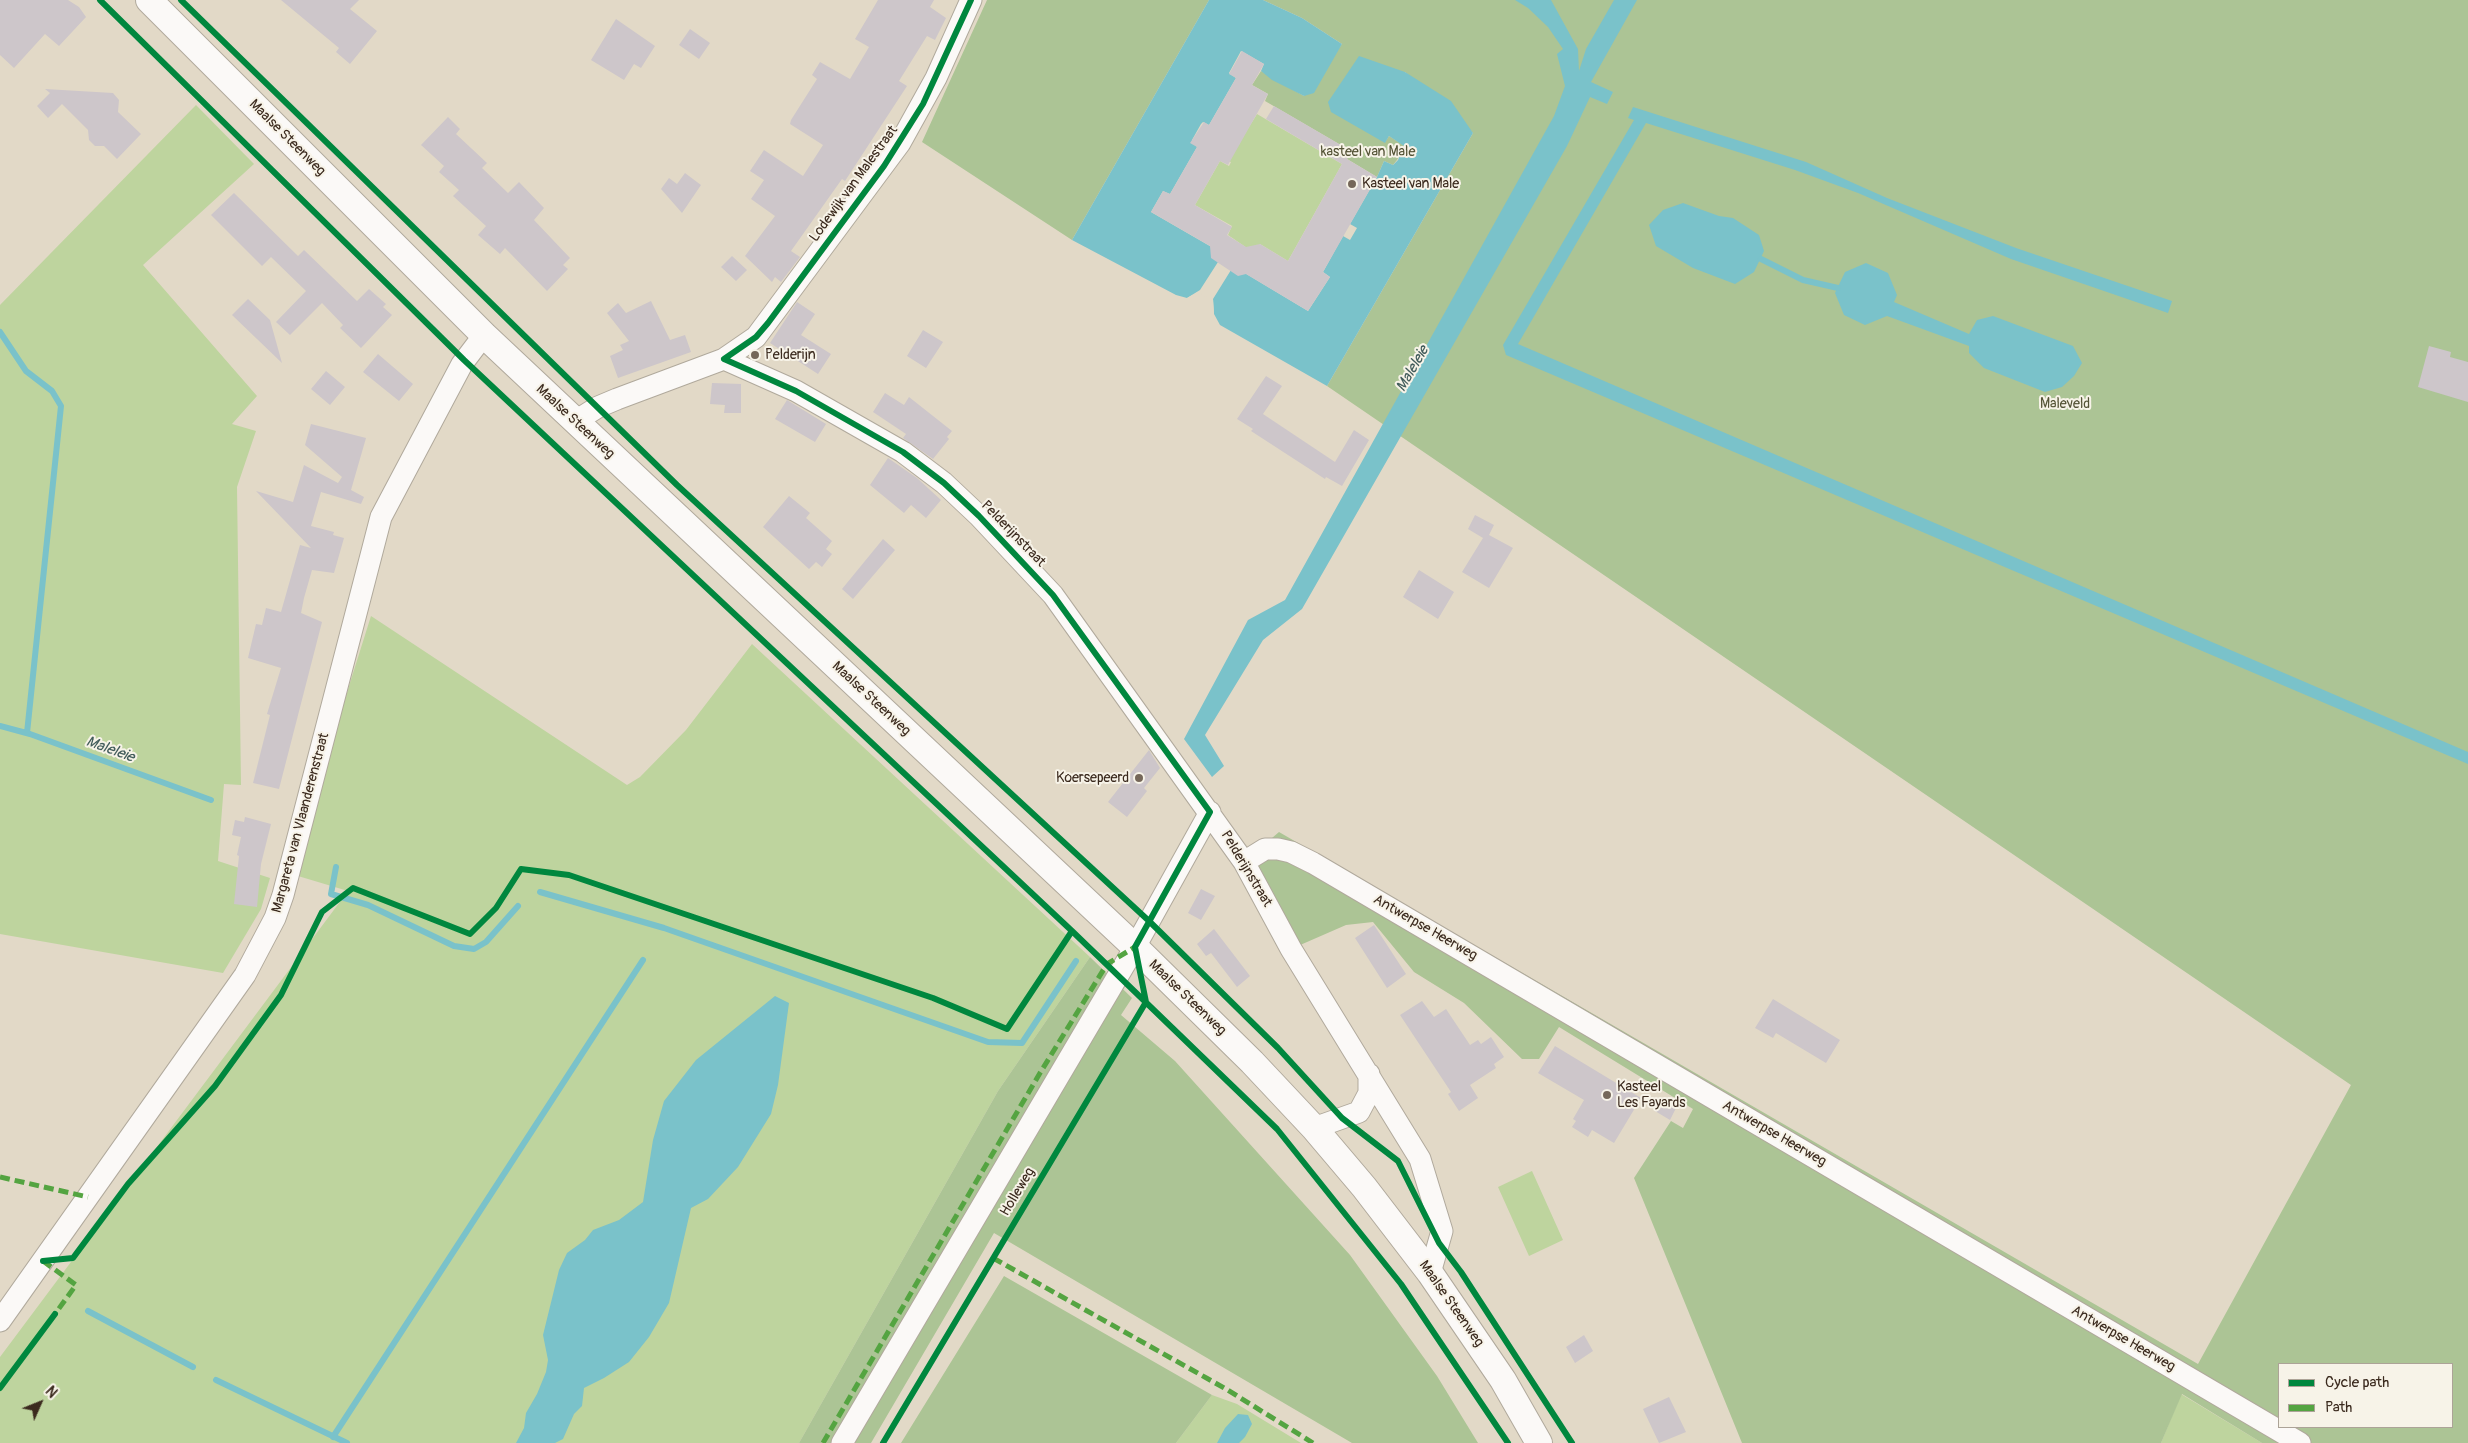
<!DOCTYPE html>
<html>
<head>
<meta charset="utf-8">
<style>
  body { margin:0 }
  #map { position:relative; width:2468px; height:1443px; overflow:hidden; background:#e2d9c7; font-family:Pangolin,sans-serif }
  canvas { display:block }
  .legend { position:absolute; left:2278px; top:1363px; width:175px; height:65px; box-sizing:border-box; background:#f7f3e8; border:1px solid #aca397; margin:0; padding:6px 9px; list-style:none; font-size:15px; color:#3b2a1e }
  .legend li { display:flex; align-items:center; gap:10px; height:25px }
  .legend b { width:25px; border:1px solid #aca397 }
  .north { position:absolute; left:15px; top:1378px; width:50px; height:50px; -webkit-text-stroke:4px #f7f3e8; paint-order:stroke; rotate:46deg; font-size:14px; font-weight:700; line-height:20px; text-align:center; color:#3b2a1e }
  .north::after { content:''; display:block; margin:auto; width:18px; height:22px; background:#3b2a1e; clip-path:polygon(50% 0,100% 100%,50% 72%,0 100%) }
</style>
</head>
<body>
<div id="map">
<canvas width="2468" height="1443"></canvas>
<ul class="legend">
<li><b style="height:6px;background:#00873e"></b>Cycle path</li>
<li><b style="height:6px;background:#54a441"></b>Path</li>
</ul>
<div class="north">N</div>
</div>
<script>
const g = document.querySelector('canvas').getContext('2d');
g.lineJoin = 'round';
function fill(path, color) { g.fillStyle = color; g.fill(path, 'evenodd'); }
const poly = rows => new Path2D(rows.map(r => 'M' + r).join(''));
function strokePath(path, color, width, dash) { g.strokeStyle = color; g.lineWidth = width; g.lineCap = dash ? 'butt' : 'round'; g.setLineDash(dash || []); g.stroke(path); }
function write(font, color, halo, rows, align = 'center') {
  g.font = font + ' Pangolin,sans-serif'; g.lineWidth = 4; g.setLineDash([]); g.textBaseline = 'middle'; g.strokeStyle = halo; g.fillStyle = color; for (const [text, x, y, turn = 0] of rows) {
    g.save(); g.translate(x, y); g.rotate((+turn || 0) * Math.PI / 180); g.textAlign = isNaN(turn) ? turn : align; if (halo) g.strokeText(text, 0, 0); g.fillText(text, 0, 0); g.restore();
  }
}
fill(poly([
  [196,105,254,164,143,265,257,396,232,424,256,431,237,487,241,785,224,784,218,861,270,878,261,909,223,973,0,934,0,305],
  [1257,114,1342,164,1288,261,1260,244,1256,250,1252,246,1247,248,1228,235,1232,226,1195,205,1220,161,1229,166,1231,162,1228,161],
  [371,616,627,785,640,777,686,730,752,644,1090,957,998,1091,799,1443,0,1443,0,1357,348,891,298,876,343,705],
  [1532,1171,1563,1240,1529,1256,1498,1187],
  [2181,1394,2262,1443,2161,1443],
  [1212,1395,1237,1404,1301,1443,1176,1443]
]), '#bed49e');
fill(poly([
  [987,0,1209,0,1072,240,922,142],
  [1263,0,2468,0,2468,1443,2262,1443,2182,1394,2161,1443,1742,1443,1634,1178,1671,1121,1683,1128,1693,1109,1559,1027,1539,1059,1522,1059,1464,1003,1414,972,1373,922,1346,925,1291,949,1244,862,1279,832,2198,1364,2351,1085,1327,386,1473,133,1405,72,1385,142,1389,136,1405,146,1397,160,1393,165,1384,161,1377,177,1347,159,1351,151,1265,101,1268,94,1252,85,1261,71,1304,96,1342,44,1302,18],
  [2279,1364,2452,1364,2452,1427,2279,1427],
  [1090,957,1132,998,1121,1015,1175,1061,1350,1255,1437,1376,1478,1443,1352,1443,994,1233,871,1443,799,1443,998,1091],
  [1004,1276,1212,1395,1176,1443,901,1443]
]), '#acc495');
fill(poly([
  [1209,0,1263,0,1302,18,1342,44,1314,93,1304,96,1272,80,1261,71,1264,64,1241,51,1229,73,1236,78,1209,125,1203,122,1201,124,1192,140,1197,147,1170,194,1163,191,1151,212,1215,249,1237,275,1243,272,1308,311,1330,277,1323,272,1343,236,1350,240,1357,228,1350,224,1377,177,1384,161,1393,165,1398,160,1404,146,1389,136,1385,143,1331,112,1328,102,1359,56,1405,72,1451,101,1473,133,1327,386,1220,325,1214,314,1213,299,1200,291,1187,298,1176,295,1072,240],
  [1515,0,1551,0,1578,49,1579,71,1586,49,1614,0,1637,0,1591,82,1613,92,1607,104,1590,97,1567,146,1302,609,1263,640,1205,735,1224,766,1212,777,1184,739,1248,620,1285,600,1554,116,1565,86,1557,54,1563,49,1548,27,1528,8],
  [1633,107,1806,162,1887,198,2016,248,2172,301,2168,313,2011,259,1858,193,1795,170,1646,123,1518,344,2468,752,2468,764,1506,355,1503,345,1634,120,1628,118],
  [1683,203,1719,216,1733,218,1759,235,1764,251,1754,272,1735,284,1693,268,1656,246,1649,225,1663,210],
  [1866,263,1888,273,1897,295,1894,302,1969,334,1977,320,1993,316,2073,346,2082,363,2074,376,2062,387,2045,392,1984,368,1969,353,1969,346,1887,316,1865,325,1844,315,1835,293,1845,272],
  [775,996,789,1003,778,1085,771,1114,738,1167,708,1199,691,1208,669,1303,649,1337,629,1362,604,1378,584,1388,582,1406,574,1414,563,1439,555,1443,516,1443,524,1428,526,1413,537,1394,546,1372,548,1360,543,1335,559,1270,567,1253,585,1240,593,1230,619,1220,643,1202,653,1140,664,1101,696,1060],
  [1238,1414,1248,1415,1252,1424,1245,1437,1239,1443,1217,1443,1225,1428]
]), '#7ac2ca');
fill(poly([
  [1218,262,1231,270,1213,299,1214,314,1212,313,1211,300,1200,293,1189,300,1187,298,1200,290]
]), '#e2d9c7');
strokePath(poly([
  [1761,259,1803,280,1838,288],
  [0,332,26,371,52,391,61,406,27,733],
  [0,726,30,734,211,800],
  [336,867,331,894,368,905,454,946,474,949,486,942,518,906],
  [540,892,664,928,988,1042,1022,1043,1076,961],
  [88,1311,193,1367],
  [216,1380,347,1443],
  [333,1437,643,960]
]), '#7ac2ca', 6);
fill(poly([
  [0,0,68,0,79,7,86,17,59,46,45,34,14,68,0,55],
  [281,0,359,0,350,9,377,31,350,64,336,52,339,48],
  [878,0,934,0,930,7,946,18,935,40,927,36,899,81,907,86,845,181,842,179,791,251,800,257,781,282,775,277,772,282,745,256,775,216,751,199,764,180,750,171,764,150,803,176,823,145,790,124,791,120,817,79,812,75,820,62,850,79,869,47,855,39],
  [616,19,655,46,641,68,634,64,624,80,591,60],
  [690,29,710,43,699,59,679,45],
  [1242,51,1264,64,1252,85,1268,94,1228,165,1220,161,1195,205,1232,227,1227,235,1246,247,1260,244,1288,261,1342,164,1266,119,1274,106,1351,151,1347,159,1377,177,1323,272,1330,277,1308,311,1246,274,1238,276,1211,258,1210,246,1151,212,1163,191,1170,194,1197,147,1190,143,1204,122,1209,125,1236,78,1229,74],
  [45,89,113,93,119,100,118,112,141,134,117,159,104,146,95,146,89,140,88,130,62,104,48,118,37,106,50,93],
  [448,117,460,129,456,134,487,163,482,168,508,193,519,182,544,208,534,220,570,258,563,265,568,269,547,291,505,248,500,254,478,235,486,226,453,196,459,190,439,172,444,166,421,145],
  [685,173,701,185,682,213,661,189,669,178,677,184],
  [234,193,298,256,304,250,357,301,369,289,386,304,383,307,392,315,361,348,340,328,343,325,322,303,290,335,276,322,306,291,271,257,262,266,211,215],
  [732,256,747,270,736,281,721,267],
  [248,299,270,320,282,363,232,315],
  [651,301,670,340,685,335,691,352,618,378,610,356,623,350,620,345,629,341,607,313,618,303,626,313],
  [797,302,815,314,801,335,831,354,818,374,770,343],
  [923,330,943,342,926,368,907,356],
  [2429,346,2451,352,2450,357,2468,362,2468,402,2418,387],
  [378,354,413,384,399,401,363,372],
  [326,371,345,387,330,405,311,389],
  [1266,376,1282,386,1263,414,1335,462,1354,430,1369,440,1342,486,1326,477,1325,479,1251,431,1253,429,1237,419],
  [712,383,741,384,741,413,724,413,725,405,710,404],
  [885,393,904,405,909,397,952,431,947,437,949,439,933,459,903,438,906,434,873,412],
  [787,400,826,424,815,442,775,419],
  [311,424,366,438,351,490,364,497,361,504,321,492,311,526,334,532,333,535,344,538,334,573,312,570,304,598,301,613,322,622,279,789,253,783,270,715,267,714,281,668,248,658,256,624,262,625,266,608,281,612,300,545,311,548,256,491,293,502,304,465,338,483,342,477,305,445],
  [888,458,917,478,941,500,926,518,911,505,904,513,870,485],
  [789,496,810,513,806,518,832,541,826,549,832,554,822,567,816,562,809,569,763,527],
  [1475,515,1494,525,1489,535,1513,548,1489,588,1462,572,1483,538,1468,529],
  [883,539,895,550,853,599,842,589],
  [1419,570,1454,592,1438,619,1403,597],
  [1149,750,1160,768,1144,788,1147,791,1127,817,1108,802],
  [245,817,271,824,261,864,257,907,234,904,239,856,237,855,241,837,232,835,235,820,244,822],
  [1201,889,1215,896,1201,920,1188,913],
  [1374,925,1406,974,1387,988,1355,938],
  [1214,929,1250,976,1237,987,1211,953,1206,956,1197,944],
  [1773,999,1840,1040,1826,1063,1776,1033,1773,1038,1755,1028],
  [1422,1001,1434,1017,1446,1009,1470,1045,1478,1040,1481,1044,1491,1037,1504,1057,1494,1064,1496,1068,1470,1085,1478,1098,1459,1111,1448,1094,1451,1092,1400,1015],
  [1555,1046,1641,1098,1614,1143,1592,1130,1588,1137,1572,1127,1576,1121,1573,1119,1584,1100,1538,1073],
  [1663,1098,1677,1106,1670,1120,1655,1111],
  [1584,1335,1593,1351,1575,1363,1566,1347],
  [1669,1397,1686,1432,1659,1443,1643,1409]
]), '#cdc6ca');
const minor = poly([
  [724,359,796,391,903,452,944,483,979,516,1053,595,1244,862,1291,949,1420,1159,1442,1231,1430,1273],
  [574,422,598,407,617,399,724,359,756,337,900,143,936,78,971,0],
  [1244,862,1265,849,1278,849,1291,852,1313,863,2300,1443],
  [1314,1128,1359,1112,1369,1093,1369,1074],
  [0,1321,245,975,275,918,283,895,381,517,462,364,484,335],
  [842,1443,1135,947,1210,812]
]);
const major = poly([
  [149,0,484,335,1135,947,1252,1062,1314,1128,1364,1187,1430,1273,1503,1380,1539,1443]
]);
strokePath(minor, '#b0a99c', 23);
strokePath(major, '#b0a99c', 28);
strokePath(minor, '#fbf9f7', 21);
strokePath(major, '#fbf9f7', 26);
strokePath(poly([
  [0,1177,88,1197],
  [993,1258,1226,1389,1313,1443],
  [43,1261,76,1285,55,1314],
  [823,1443,1040,1073,1107,964,1135,947]
]), '#54a441', 5, [10, 5]);
strokePath(poly([
  [100,0,464,360,1072,931,1277,1129,1401,1284,1508,1443],
  [181,0,677,485,1149,921,1278,1048,1342,1118,1398,1161,1439,1243,1461,1272,1572,1443],
  [724,359,796,391,903,452,944,483,979,516,1053,595,1210,812,1135,947,1146,1002,883,1443],
  [724,359,756,337,768,323,884,166,923,104,971,0],
  [43,1261,73,1258,128,1184,215,1086,281,995,322,912,353,888,470,934,496,908,521,869,569,875,933,998,1007,1029,1072,931],
  [0,1388,55,1314]
]), '#00873e', 6);
for (const [x, y, r, color] of [
  [1352,184,5,"#756759"],
  [755,355,5,"#756759"],
  [1139,778,5,"#756759"],
  [1607,1095,5,"#756759"]
]) { const dot = new Path2D(); dot.arc(x, y, r, 0, 2 * Math.PI); g.fillStyle = color; g.fill(dot); strokePath(dot, '#f7f3e8', 2); }
write('14px', '#3b2a1e', '#f7f3e8', [
  ["Maalse Steenweg",287,138,45],
  ["Lodewijk van Malestraat",854,184,-54],
  ["Maalse Steenweg",575,422,43],
  ["Pelderijnstraat",1013,534,46],
  ["Maalse Steenweg",871,699,43],
  ["Margareta van Vlaanderenstraat",301,823,-75],
  ["Pelderijnstraat",1246,869,59],
  ["Antwerpse Heerweg",1425,928,30],
  ["Maalse Steenweg",1187,998,44],
  ["Antwerpse Heerweg",1774,1134,30],
  ["Holleweg",1018,1192,-59],
  ["Maalse Steenweg",1451,1304,55],
  ["Antwerpse Heerweg",2123,1339,30]
]);
write('14px', '#545336', '#f7f3e8', [
  ["kasteel van Male",1368,152],
  ["Maleveld",2065,404]
]);
write('14px', '#3b2a1e', '#f7f3e8', [
  ["Kasteel van Male",1362,184],
  ["Pelderijn",765,355],
  ["Koersepeerd",1129,778,"right"],
  ["Kasteel",1617,1087],
  ["Les Fayards",1617,1103]
], 'left');
write('italic 15px', '#425c5b', '#f7f3e8', [
  ["Maleleie",1413,369,-60],
  ["Maleleie",110,750,20]
]);
</script>
</body>
</html>
